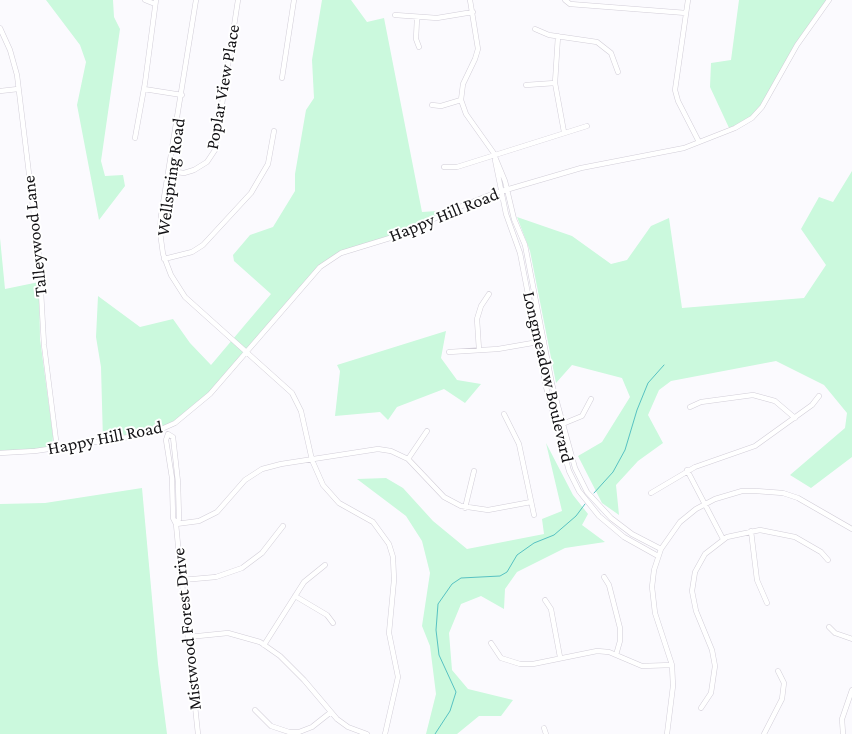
<!DOCTYPE html>
<html>
<head>
<meta charset="utf-8">
<style>
  body { margin:0 }
  canvas { display:block; background:#fbfafe }
</style>
</head>
<body>
<canvas width="852" height="734"></canvas>
<script>
const g = document.querySelector('canvas').getContext('2d');
g.lineJoin = 'round';
function fill(path, color) { g.fillStyle = color; g.fill(path, 'evenodd'); }
const poly = rows => new Path2D(rows.map(r => 'M' + r).join(''));
function strokePath(path, color, width, dash) { g.strokeStyle = color; g.lineWidth = width; g.lineCap = dash ? 'butt' : 'round'; g.setLineDash(dash || []); g.stroke(path); }
function write(font, color, halo, rows, align = 'center') {
  g.font = font + ' "Crimson Pro",serif'; g.lineWidth = 4; g.setLineDash([]); g.textBaseline = 'middle'; g.strokeStyle = halo; g.fillStyle = color; for (const [text, x, y, turn = 0] of rows) {
    g.save(); g.translate(x, y); g.rotate((+turn || 0) * Math.PI / 180); g.textAlign = isNaN(turn) ? turn : align; if (halo) g.strokeText(text, 0, 0); g.fillText(text, 0, 0); g.restore();
  }
}
fill(poly([
  [46,0,113,0,114,17,120,29,101,161,105,176,123,175,125,186,99,220,77,105,86,62,80,45],
  [322,0,351,0,367,22,384,18,422,212,452,210,417,229,345,251,327,262,210,394,166,427,103,441,101,367,96,337,98,296,140,327,173,319,190,343,211,365,271,294,234,261,233,255,250,235,273,227,295,191,295,174,306,110,314,98,312,60],
  [739,0,829,0,805,34,757,113,730,130,710,87,711,63,731,60],
  [852,171,852,457,811,488,790,475,845,428,847,413,824,385,776,361,671,381,659,390,648,415,663,443,638,461,616,485,619,515,602,503,578,456,602,442,630,397,622,378,572,365,556,383,530,251,517,217,572,236,611,264,627,260,651,226,669,218,682,308,804,298,826,265,801,229,819,197,833,202],
  [0,238,5,289,39,282,40,339,53,436,52,449,0,453],
  [446,331,441,358,457,380,481,384,465,403,444,389,397,407,388,420,380,412,335,416,340,371,337,365],
  [546,443,573,495,588,514,582,525,605,542,565,548,517,572,505,589,504,609,481,596,461,604,449,633,452,670,468,689,513,700,501,716,479,716,457,734,426,734,436,694,430,646,422,626,430,573,422,541,406,516,357,479,386,478,403,488,433,521,467,549,544,534,542,519,562,511],
  [142,488,158,664,167,734,0,734,0,504,45,503]
]), '#cbf9dd');
strokePath(poly([
  [594,493,613,472,625,450,637,410,648,383,664,365],
  [435,734,450,711,456,692,439,655,436,630,438,604,452,584,461,578,500,576,507,572,517,555,534,543,554,535,576,516,585,504]
]), '#57c2c2', 1);
const minor = poly([
  [145,0,155,4],
  [196,0,161,216,160,232,163,254,171,275,185,297,292,393,301,411,312,460,323,485,339,503,373,522,389,544,393,557,394,580,389,633,398,677,385,734],
  [470,0,478,49,475,59,463,84,461,100,466,114,493,152,505,181,514,219,525,245,552,384,575,468,587,492,611,518,632,534,661,549],
  [565,0,570,4,686,13],
  [688,0,675,90,678,101,699,142],
  [395,15,437,18,473,12],
  [417,18,416,39,419,47],
  [0,28,10,50,17,75,39,256,44,345,57,448],
  [535,29,549,35,597,42,611,53,618,72],
  [558,36,555,83,564,132],
  [282,78,294,0],
  [526,85,555,83],
  [144,89,182,95],
  [0,91,18,89],
  [432,105,441,106,461,100],
  [135,138,145,83,156,0],
  [495,160,506,214,520,253,546,387,569,471,579,491,599,516,624,537,658,556],
  [444,167,457,167,587,126],
  [170,171,184,173,194,170,207,162,215,150,238,0],
  [164,259,192,252,203,245,251,193,268,164,274,131],
  [479,350,477,319,481,306,489,294],
  [449,352,498,349,544,341],
  [690,407,701,402,753,395,775,401,795,418],
  [504,414,519,444,534,515],
  [560,425,582,416,591,399],
  [168,434,166,440,172,478,173,518,176,524,178,545,198,734],
  [168,434,173,437,178,482,179,519,176,524],
  [0,453,35,451,129,437,157,431,175,423,210,394,320,267,341,253,403,234,452,210,492,194,581,168,684,148,735,128,752,118,762,107,797,45,829,0],
  [408,459,427,431],
  [687,470,723,539],
  [651,493,695,467,755,446,812,405,819,396],
  [465,508,474,471],
  [176,524,199,521,217,512,245,480,262,469,281,464,378,449,391,451,408,459,444,497,461,506,488,510,531,502],
  [751,531,757,580,767,603],
  [604,577,609,585,620,628,620,641,616,655],
  [182,580,216,577,242,568,262,553,283,526],
  [295,596,327,615,333,623],
  [545,600,551,609,560,657],
  [829,627,835,633,852,639],
  [188,637,228,633,260,642,280,656,304,680,337,719,348,727,367,734],
  [491,643,501,658,520,664,533,664,597,651,609,652,642,666,672,665],
  [264,645,304,582,325,565],
  [701,708,711,693,715,666,712,650,696,611,692,591,695,572,705,554,727,537,760,530,795,537,821,552,828,560],
  [255,710,271,726,289,732,299,732,312,727,331,712],
  [544,728,546,734],
  [667,734,673,686,672,665,655,613,652,587,654,570,661,549,680,522,696,509,715,499,742,491,756,491,783,493,798,498,852,529],
  [764,734,782,699,784,683,778,671],
  [843,734,842,719,852,690]
]);
strokePath(minor, '#d2ced8', 5.5);
strokePath(minor, '#fff', 4.5);
write('18px', '#131215', '#fff', [
  ["Poplar View Place",223,87,-80],
  ["Wellspring Road",171,177,-82],
  ["Happy Hill Road",444,215,-22],
  ["Talleywood Lane",35,236,-96],
  ["Longmeadow Boulevard",548,377,77],
  ["Happy Hill Road",105,438,-11],
  ["Mistwood Forest Drive",187,629,-96]
]);
</script>
</body>
</html>
